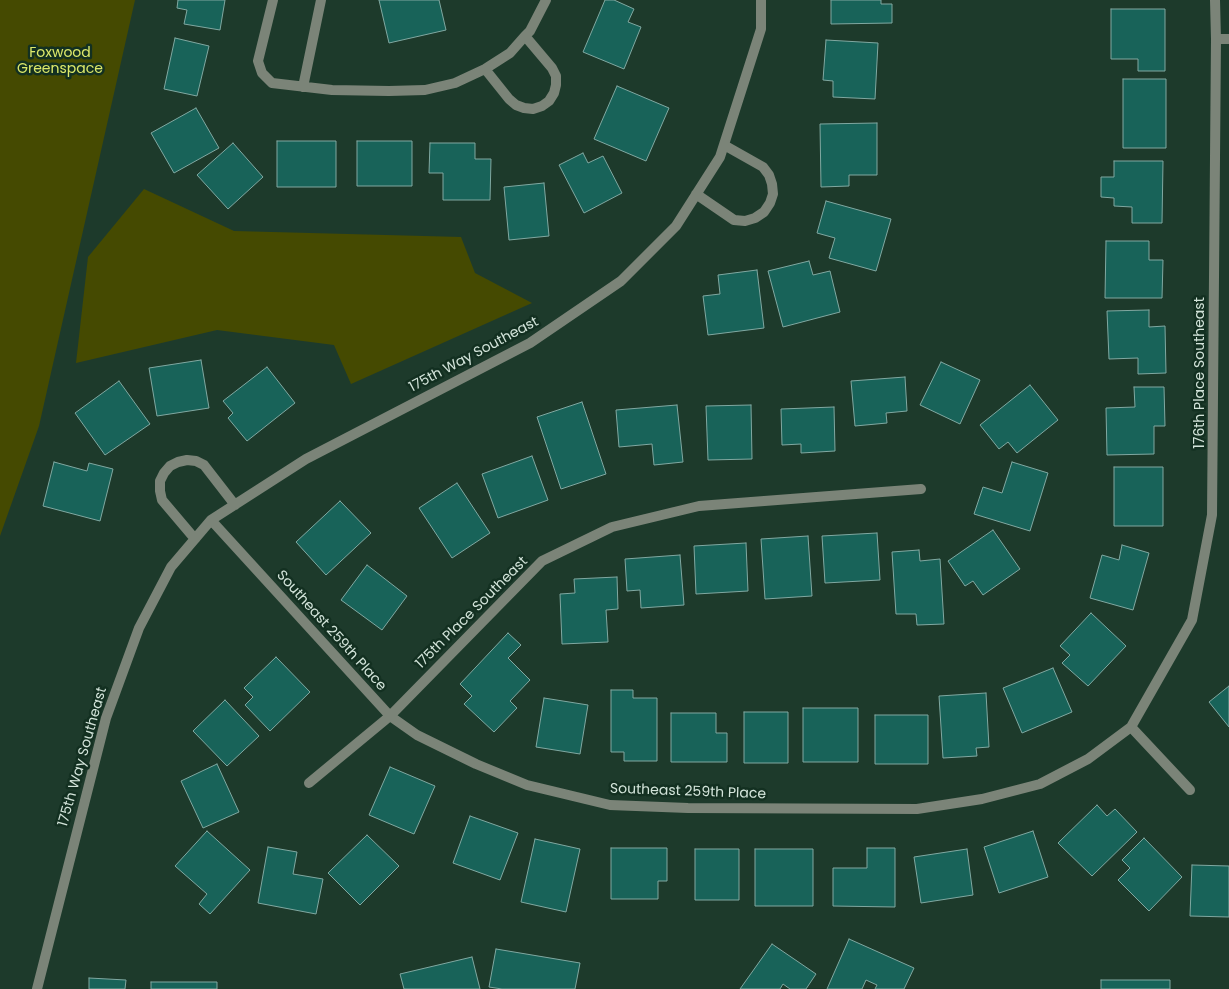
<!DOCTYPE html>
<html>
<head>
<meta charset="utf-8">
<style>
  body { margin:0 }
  canvas { display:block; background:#1d3a2b }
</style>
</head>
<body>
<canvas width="1229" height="989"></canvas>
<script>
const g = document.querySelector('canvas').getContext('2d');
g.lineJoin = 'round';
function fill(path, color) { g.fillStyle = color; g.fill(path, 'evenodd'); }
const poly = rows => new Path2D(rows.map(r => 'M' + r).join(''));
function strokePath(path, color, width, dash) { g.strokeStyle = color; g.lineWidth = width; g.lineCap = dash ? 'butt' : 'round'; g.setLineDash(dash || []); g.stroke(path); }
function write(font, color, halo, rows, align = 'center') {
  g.font = font + ' Poppins,sans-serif'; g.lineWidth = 5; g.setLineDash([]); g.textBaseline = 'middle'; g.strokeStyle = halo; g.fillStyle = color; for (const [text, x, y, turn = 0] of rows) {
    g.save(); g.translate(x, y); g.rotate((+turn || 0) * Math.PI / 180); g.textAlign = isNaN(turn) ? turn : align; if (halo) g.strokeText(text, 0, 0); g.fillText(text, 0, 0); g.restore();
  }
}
fill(poly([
  [0,0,135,0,39,426,0,536],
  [144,189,234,231,461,237,475,273,532,303,351,384,334,345,217,330,76,363,88,257]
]), '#454a01');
const building = poly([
  [178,0,225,0,220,30,184,24,187,10,177,8,178,0],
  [379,0,439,0,446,30,389,43,379,0],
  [605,0,614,0,634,9,628,22,641,27,624,69,583,52,605,0],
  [831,0,881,0,881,4,892,4,892,23,831,24,831,0],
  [1111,9,1165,9,1165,71,1138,71,1138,59,1111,59,1111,9],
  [175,38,209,46,197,96,164,89,175,38],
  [826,40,878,43,875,99,833,97,833,81,823,80,826,40],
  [1123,79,1166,79,1166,148,1123,148,1123,79],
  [617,86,669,108,646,161,594,139,617,86],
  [196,108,219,148,174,173,151,133,196,108],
  [877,123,877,175,849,175,849,186,821,187,820,124,877,123],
  [277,141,336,141,336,187,277,187,277,141],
  [357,141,412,141,412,186,357,186,357,141],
  [233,143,263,177,228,209,197,175,233,143],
  [430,143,475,143,475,159,491,159,490,200,443,200,443,173,429,173,430,143],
  [583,153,588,163,603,156,622,193,584,213,559,165,583,153],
  [1114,161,1163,161,1162,223,1132,223,1132,207,1114,206,1114,198,1101,197,1101,177,1114,177,1114,161],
  [544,183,549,236,509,240,504,187,544,183],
  [826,201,891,219,876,271,829,258,835,238,817,233,826,201],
  [1106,241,1149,241,1149,260,1163,260,1162,298,1105,298,1106,241],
  [809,261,813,275,830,271,840,312,783,327,768,271,809,261],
  [757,270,764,328,708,335,703,296,720,294,718,275,757,270],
  [1149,310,1149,327,1165,326,1166,373,1138,374,1138,358,1109,359,1107,311,1149,310],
  [201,360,209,408,157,416,149,368,201,360],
  [941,362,980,380,960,424,920,405,941,362],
  [267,367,295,403,247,441,228,418,233,413,223,401,267,367],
  [905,377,907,411,886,413,887,423,855,426,851,381,905,377],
  [119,381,150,424,105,455,75,413,119,381],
  [1030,385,1058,420,1017,453,1008,442,999,449,980,425,1030,385],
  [1134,387,1164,387,1165,426,1154,426,1154,454,1107,455,1106,408,1135,407,1134,387],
  [582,402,606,474,561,489,537,417,582,402],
  [677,405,683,462,654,465,652,444,619,447,616,410,677,405],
  [751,405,752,459,708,460,706,406,751,405],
  [834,407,835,451,801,453,801,444,782,445,781,409,834,407],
  [532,456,548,500,498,518,482,474,532,456],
  [54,462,87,471,89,463,113,469,100,521,43,506,54,462],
  [1012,462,1048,473,1030,531,974,514,983,487,1002,493,1012,462],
  [1114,467,1163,467,1163,526,1114,526,1114,467],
  [457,483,490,533,452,558,419,508,457,483],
  [340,501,371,533,326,575,296,542,340,501],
  [993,530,1020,569,983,595,973,581,965,586,948,561,993,530],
  [877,533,880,580,825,583,822,536,877,533],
  [808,536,812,596,765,599,761,539,808,536],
  [746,543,748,591,696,594,694,546,746,543],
  [1122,545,1149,553,1133,610,1090,598,1102,555,1119,560,1122,545],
  [919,550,920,561,940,559,944,624,917,625,916,614,896,614,892,552,919,550],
  [680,555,684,605,641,608,640,590,627,591,625,559,680,555],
  [367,565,407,596,382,630,341,600,367,565],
  [617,577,618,609,606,610,608,642,562,644,560,594,575,593,574,579,617,577],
  [1091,613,1126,646,1088,686,1062,663,1070,655,1060,646,1091,613],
  [508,633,521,645,508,658,530,680,510,701,517,708,494,732,464,704,472,696,460,684,508,633],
  [276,657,310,692,270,731,245,705,253,697,244,688,276,657],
  [1053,668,1072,712,1022,733,1003,688,1053,668],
  [1229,686,1229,727,1209,702,1229,686],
  [611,690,633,690,633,698,657,698,657,761,624,761,624,752,611,752,611,690],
  [986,693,989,747,976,748,977,756,943,758,939,696,986,693],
  [544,698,588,705,580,754,536,747,544,698],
  [225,700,259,736,227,766,193,731,225,700],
  [803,708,858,708,858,762,803,762,803,708],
  [744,712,788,712,788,763,744,763,744,712],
  [671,713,716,713,716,733,727,733,727,762,671,762,671,713],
  [875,715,928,715,928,764,875,764,875,715],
  [217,764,239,812,203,828,181,781,217,764],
  [390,767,435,786,414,834,369,815,390,767],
  [1097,805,1107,816,1115,809,1137,832,1092,876,1058,843,1097,805],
  [470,816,518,833,500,880,453,863,470,816],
  [207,831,250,870,210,914,199,904,207,894,175,866,207,831],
  [1033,831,1048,877,999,893,984,847,1033,831],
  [367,835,399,866,360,905,328,873,367,835],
  [1144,838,1182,877,1149,911,1118,880,1130,868,1122,860,1144,838],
  [535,839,580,849,566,912,521,902,535,839],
  [268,847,297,852,293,874,323,879,316,914,258,903,268,847],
  [611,848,667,848,667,881,658,881,658,899,611,899,611,848],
  [867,848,895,848,895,907,833,906,833,868,867,868,867,848],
  [695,849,739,849,739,900,695,900,695,849],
  [755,849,813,849,813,906,755,906,755,849],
  [967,849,973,895,921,903,914,857,967,849],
  [1192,865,1229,866,1229,917,1190,916,1192,865],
  [849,939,914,968,904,989,875,989,877,985,866,980,862,989,827,989,849,939],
  [772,944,816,974,806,989,790,989,783,984,780,989,740,989,772,944],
  [496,949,580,963,575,989,502,989,489,987,496,949],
  [472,957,480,989,404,989,400,974,472,957],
  [89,978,126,980,125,989,89,989,89,978],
  [1101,980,1170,980,1170,989,1101,989,1101,980],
  [151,982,217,982,217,989,151,989,151,982]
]);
fill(building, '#186359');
strokePath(building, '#80a8a1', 1);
strokePath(poly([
  [273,0,258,61,262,73,272,83,332,90,389,91,425,90,455,83,485,69,510,53,525,36,530,31,546,0],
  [1216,39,1229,39],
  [485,69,509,99,516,105,524,108,533,109,542,106,549,101,554,93,556,85,556,76,552,68,525,36],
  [303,87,321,0],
  [696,194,734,220,745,221,755,218,764,212,770,203,773,194,772,184,769,175,763,167,724,145],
  [211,520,390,716,417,735,476,764,527,785,610,805,688,808,917,809,982,799,1040,784,1088,759,1131,727,1192,620,1212,515,1216,39,1215,0],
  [195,539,162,500,160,491,160,481,164,473,170,466,178,462,187,460,196,461,204,465,235,505],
  [1131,727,1190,790],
  [309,783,390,716,542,561,612,527,699,506,921,489],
  [37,989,106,718,139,628,171,567,211,520,306,459,530,343,621,281,676,226,720,157,761,29,761,0]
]), '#7b8478', 10);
write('14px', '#dde96a', '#133021', [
  ["Foxwood",60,53],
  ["Greenspace",60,69]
]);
write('14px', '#d3e4da', '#133021', [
  ["175th Way Southeast",474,355,-28],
  ["176th Place Southeast",1200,373,-90],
  ["175th Place Southeast",472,613,-45],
  ["Southeast 259th Place",331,631,48],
  ["175th Way Southeast",83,757,-74],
  ["Southeast 259th Place",688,792,2]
]);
</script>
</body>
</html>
